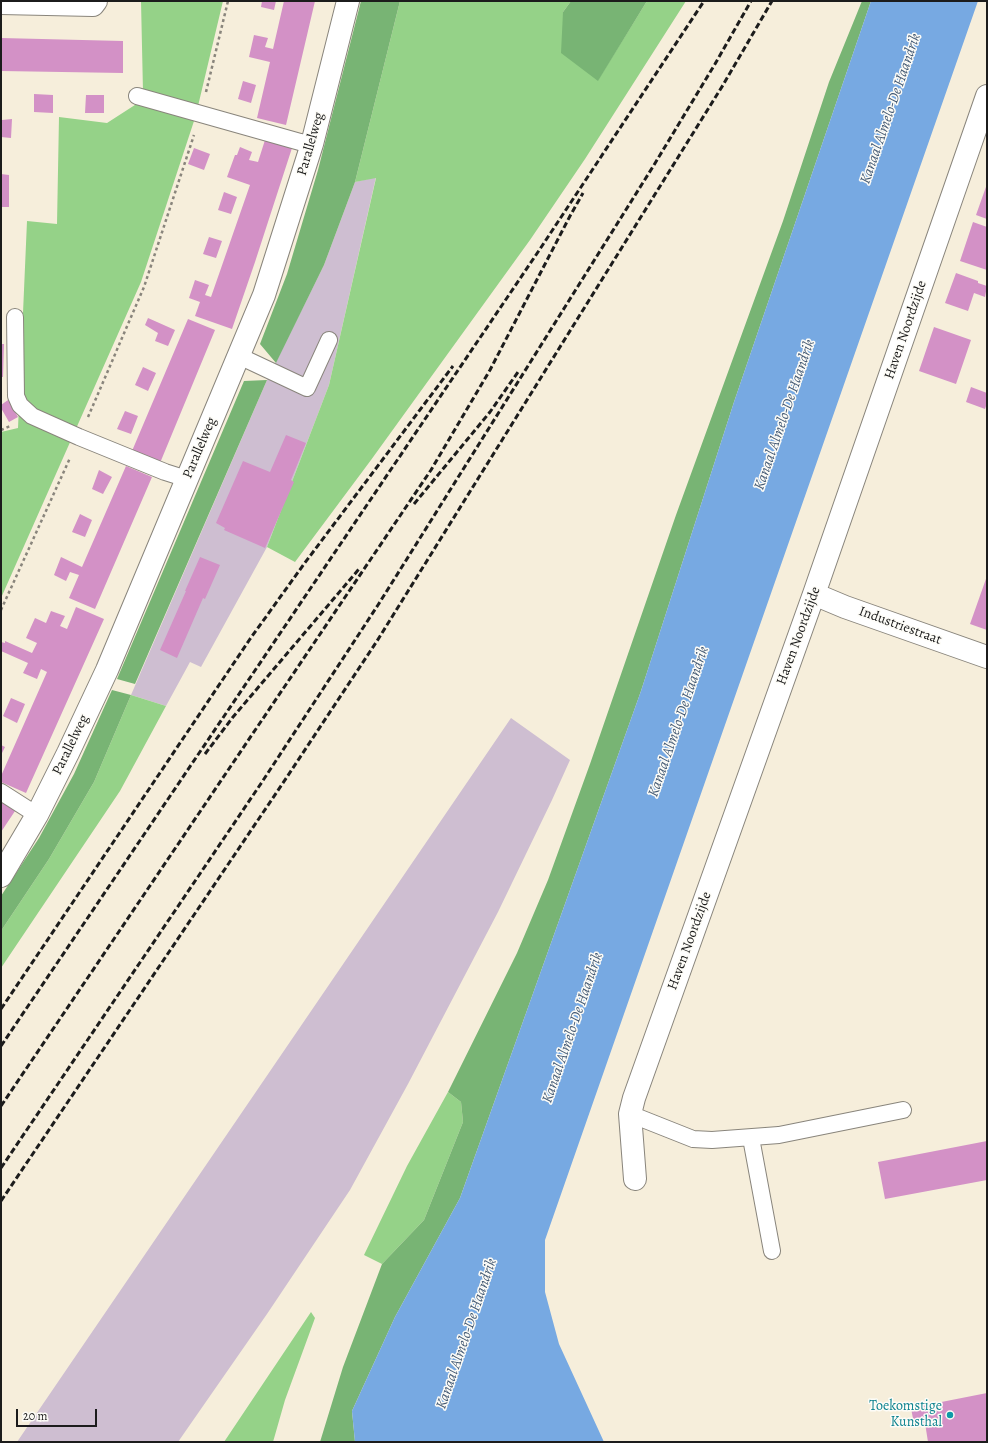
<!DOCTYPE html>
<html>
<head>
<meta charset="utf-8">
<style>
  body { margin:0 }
  #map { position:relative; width:988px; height:1443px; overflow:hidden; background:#f6eedb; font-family:Alegreya,serif }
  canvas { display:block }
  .frame { position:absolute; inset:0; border:2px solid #1c1c1c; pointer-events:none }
  .scale { position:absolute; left:16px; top:1409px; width:81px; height:18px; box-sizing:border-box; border:2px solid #1c1c1c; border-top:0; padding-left:5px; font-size:12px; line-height:14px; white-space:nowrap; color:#1c1c1c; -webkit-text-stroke:3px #fdfcf7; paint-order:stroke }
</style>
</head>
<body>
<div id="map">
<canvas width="988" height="1443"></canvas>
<div class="frame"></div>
<div class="scale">20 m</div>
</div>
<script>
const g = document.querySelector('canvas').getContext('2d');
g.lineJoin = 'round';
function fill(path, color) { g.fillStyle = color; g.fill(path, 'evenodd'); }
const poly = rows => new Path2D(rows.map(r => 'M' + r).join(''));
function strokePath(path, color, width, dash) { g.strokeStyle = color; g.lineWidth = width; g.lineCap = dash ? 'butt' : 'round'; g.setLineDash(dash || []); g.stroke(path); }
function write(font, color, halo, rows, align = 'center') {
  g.font = font + ' Alegreya,serif'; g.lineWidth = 3; g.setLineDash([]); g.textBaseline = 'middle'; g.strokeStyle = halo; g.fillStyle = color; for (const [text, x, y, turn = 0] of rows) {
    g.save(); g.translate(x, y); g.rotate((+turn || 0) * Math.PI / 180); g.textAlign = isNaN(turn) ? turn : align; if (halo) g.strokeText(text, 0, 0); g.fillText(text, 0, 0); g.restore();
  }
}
fill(poly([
  [376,177,329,385,267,547,201,667,190,662,166,706,131,695,267,380,324,265,355,182],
  [511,718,570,760,552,800,498,912,408,1084,350,1190,267,1314,178,1442,17,1442]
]), '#cebed1');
fill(poly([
  [141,1,223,1,198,106,143,92],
  [400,1,571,1,563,12,598,80,647,1,686,1,585,159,530,240,371,460,295,562,267,547,329,385,376,178,355,182],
  [138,103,194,121,141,282,1,598,1,432,18,428,27,221,57,224,59,117,107,123],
  [131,695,166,706,120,791,1,968,1,931,49,859,94,782],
  [448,1092,461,1102,463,1122,424,1220,382,1264,364,1255,407,1166],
  [311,1312,315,1318,285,1400,273,1442,224,1442]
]), '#95d288');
fill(poly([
  [361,1,400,1,355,182,324,265,276,363,260,344,287,274,318,170],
  [571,1,647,1,598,81,561,53,563,12],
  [862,1,871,1,734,402,641,691,460,1198,395,1317,352,1411,355,1442,320,1442,343,1367,382,1264,424,1220,463,1122,461,1102,448,1092,517,953,548,880,590,764,676,515,783,221,829,82],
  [267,380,135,684,117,679,244,381],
  [112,690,131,695,94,782,49,859,1,931,1,896,39,838,74,774]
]), '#78b474');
fill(poly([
  [871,1,978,1,545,1240,545,1292,559,1344,604,1442,355,1442,352,1411,395,1317,460,1198,641,691,734,402]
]), '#77a9e2');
fill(poly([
  [262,1,276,1,274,10,261,7],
  [284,1,315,1,286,125,257,118,270,62,249,57,254,35,268,38,265,47,273,49],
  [1,38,123,41,123,73,1,71],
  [243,81,256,85,251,103,238,99],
  [34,94,53,95,53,113,34,112],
  [86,95,104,95,104,113,85,113],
  [12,119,11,138,1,137,2,120],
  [265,140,292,148,255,262,232,329,195,316,200,302,189,298,195,280,209,285,205,295,211,297,250,185,227,177,235,155,237,155,240,147,252,152,249,160,258,162],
  [194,148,210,154,204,170,188,164],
  [1,174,9,175,9,207,1,207],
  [987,184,987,219,976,215],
  [224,192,237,197,231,214,218,210],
  [973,222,987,227,987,270,960,261],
  [209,237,222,241,216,258,203,254],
  [956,273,978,281,978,283,987,286,985,297,974,293,968,311,945,303],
  [148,318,175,330,168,346,155,341,158,333,145,325],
  [188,319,215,330,160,463,132,451],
  [934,327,971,340,956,384,919,371],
  [1,344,4,344,3,377,1,377],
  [143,367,156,373,148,391,135,385],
  [971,387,987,393,987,403,985,409,966,402],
  [8,400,18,417,9,422,1,408,1,405],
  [125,411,138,416,131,434,117,429],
  [286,435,306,443,291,480,294,482,265,548,224,530,225,528,216,523,243,461,270,472],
  [126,466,152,477,95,609,69,598,79,575,70,572,66,581,54,575,61,557,82,567],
  [99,470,112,477,103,494,92,489],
  [80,514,92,520,85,537,72,532],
  [200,557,220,565,205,599,203,598,177,658,160,650,186,591,185,591],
  [987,576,987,630,970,624],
  [76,607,104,619,26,793,1,782,1,776,47,672,41,669,37,679,23,673,28,663,1,651,1,642,5,643,5,641,32,653,37,643,26,638,35,618,46,623,51,611,65,616,60,626,67,629],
  [11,698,25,704,17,723,3,716],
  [1,745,5,747,1,755],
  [1,802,15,811,1,832],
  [987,1141,987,1180,885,1199,878,1162],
  [987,1393,987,1442,928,1442,925,1423,914,1424,911,1408]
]), '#d391c6');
const lane = poly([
  [137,96,300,142,312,144],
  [15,317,16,396,20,405,32,416,79,437,165,472,187,479],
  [239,356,307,388,329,340],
  [1,792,37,815],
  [630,1114,693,1139,712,1140,779,1135,903,1110],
  [751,1138,772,1251]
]);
const street = poly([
  [1,3,93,5,96,1],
  [814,594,845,607,987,657],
  [1,876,37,815,68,753,107,670,264,295,312,144,348,1],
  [635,1179,630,1114,634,1098,814,594,987,96]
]);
strokePath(lane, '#89857c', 18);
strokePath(street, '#89857c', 24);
strokePath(poly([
  [206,92,228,1],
  [88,417,144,287,194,135],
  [1,430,10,426],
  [1,610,70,458]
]), '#89857c', 2.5, [3, 3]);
strokePath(lane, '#fff', 16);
strokePath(street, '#fff', 22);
strokePath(poly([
  [414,504,490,412,518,372],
  [205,754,233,717,359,569],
  [1,1009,250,639,304,564,453,366],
  [1,1046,540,249,704,1],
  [1,1106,431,470,490,370,570,216,583,193],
  [1,1168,262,782,378,605,654,165,715,64,751,1],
  [1,1201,287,777,377,641,723,85,772,1]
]), '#1c1c1c', 3, [6, 3]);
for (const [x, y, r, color] of [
  [950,1415,4,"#0f9aa8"]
]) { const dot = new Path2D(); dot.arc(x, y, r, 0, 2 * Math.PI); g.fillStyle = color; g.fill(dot); strokePath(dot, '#fdfcf7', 1.5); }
write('14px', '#1c1c1c', '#fdfcf7', [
  ["Parallelweg",311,144,-74],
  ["Haven Noordzijde",906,330,-71],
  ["Parallelweg",200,448,-67],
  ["Industriestraat",900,626,20],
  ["Haven Noordzijde",799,636,-70],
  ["Parallelweg",71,745,-64],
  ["Haven Noordzijde",690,941,-70]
]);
write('14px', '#0d838f', '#fdfcf7', [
  ["Toekomstige",942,1407],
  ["Kunsthal",942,1423]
], 'right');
write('italic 15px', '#455b75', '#fdfcf7', [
  ["Kanaal Almelo-De Haandrik",891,109,-71],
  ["Kanaal Almelo-De Haandrik",785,415,-71],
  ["Kanaal Almelo-De Haandrik",679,722,-71],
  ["Kanaal Almelo-De Haandrik",573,1028,-71],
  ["Kanaal Almelo-De Haandrik",467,1334,-71]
]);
</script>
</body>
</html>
